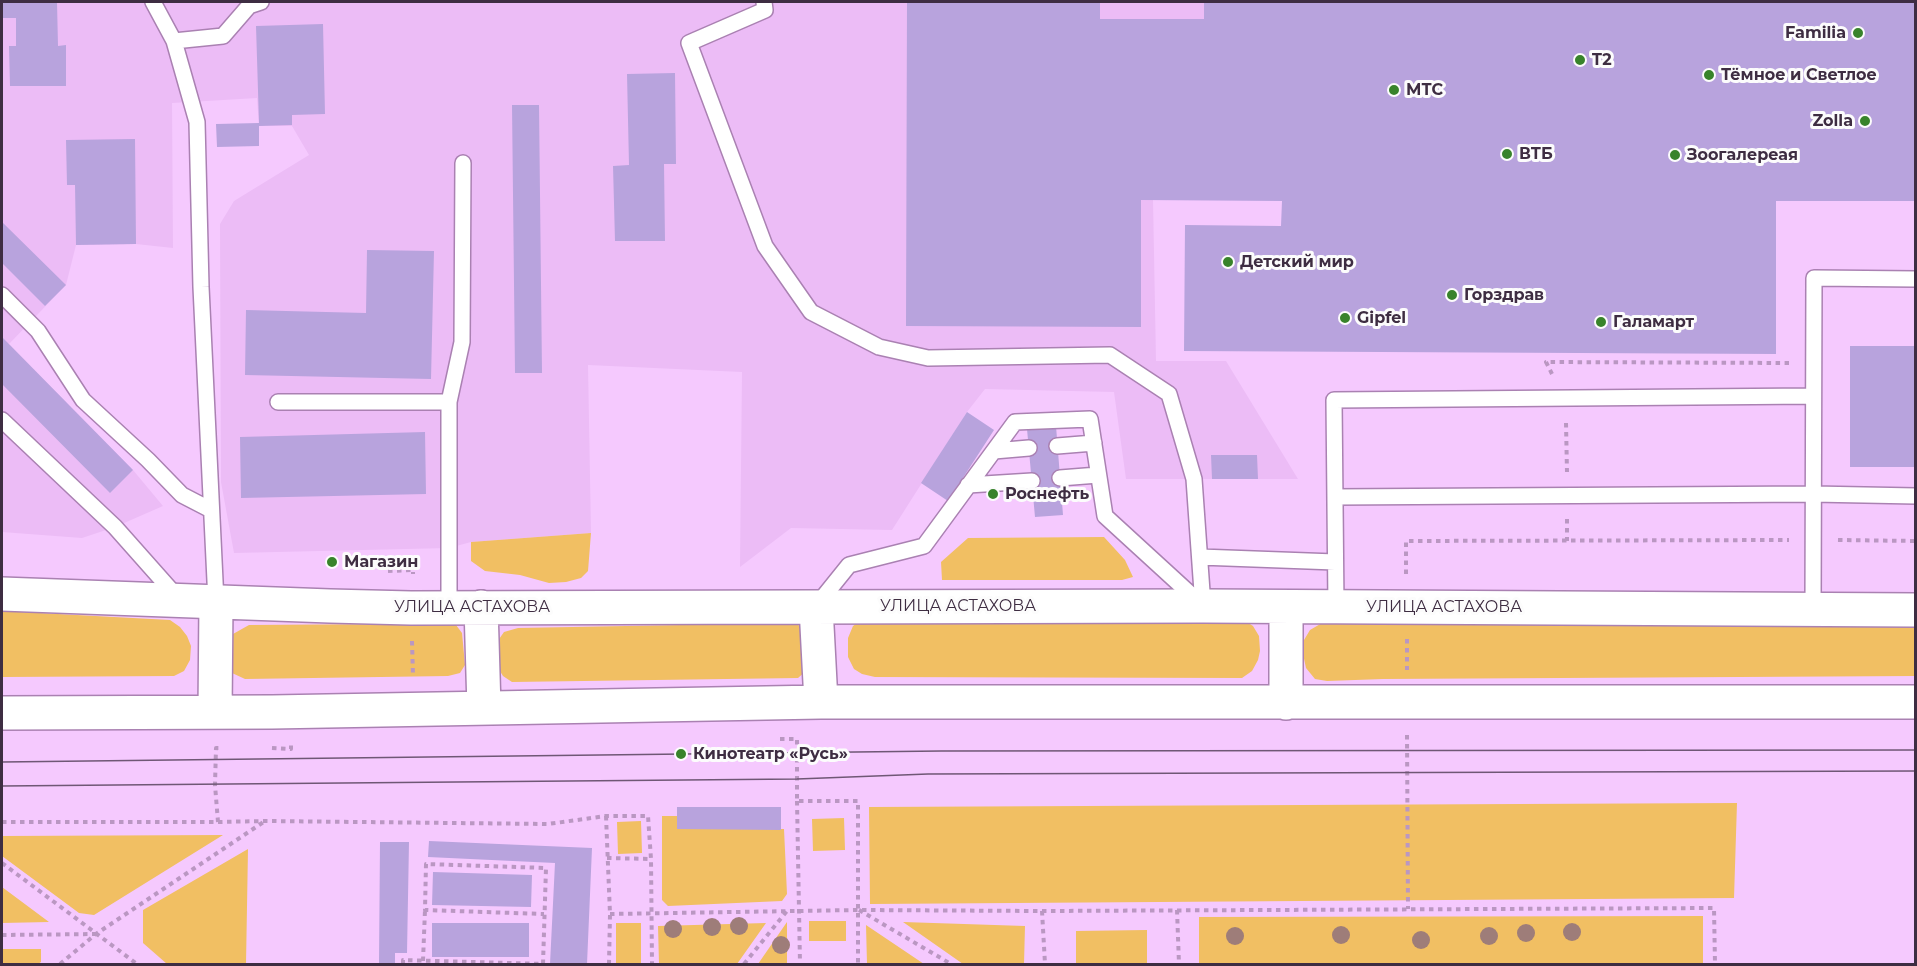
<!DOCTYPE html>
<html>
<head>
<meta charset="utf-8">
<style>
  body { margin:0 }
  #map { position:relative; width:1917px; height:966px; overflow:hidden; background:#f5c9fe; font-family:Montserrat,sans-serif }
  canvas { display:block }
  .frame { position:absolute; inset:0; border:3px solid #3e2d42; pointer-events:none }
</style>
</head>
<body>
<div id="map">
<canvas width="1917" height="966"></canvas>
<div class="frame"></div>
</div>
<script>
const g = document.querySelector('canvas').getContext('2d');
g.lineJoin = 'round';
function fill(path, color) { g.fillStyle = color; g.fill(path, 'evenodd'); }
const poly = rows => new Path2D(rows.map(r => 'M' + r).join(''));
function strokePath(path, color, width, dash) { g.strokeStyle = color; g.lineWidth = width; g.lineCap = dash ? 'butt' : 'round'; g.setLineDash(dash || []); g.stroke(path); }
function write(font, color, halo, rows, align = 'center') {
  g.font = font + ' Montserrat,sans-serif'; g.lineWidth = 6; g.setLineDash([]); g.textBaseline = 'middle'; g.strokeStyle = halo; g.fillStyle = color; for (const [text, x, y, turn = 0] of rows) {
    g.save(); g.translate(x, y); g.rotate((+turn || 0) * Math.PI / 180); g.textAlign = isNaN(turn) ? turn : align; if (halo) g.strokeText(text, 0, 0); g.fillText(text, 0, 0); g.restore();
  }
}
fill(poly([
  [2,2,1204,2,1204,200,1153,200,1156,361,1226,361,1298,479,1126,479,1114,392,985,389,967,412,892,530,791,528,740,567,742,372,588,365,591,533,471,542,449,548,234,553,221,482,220,224,234,201,309,155,292,126,259,126,257,98,172,103,173,248,136,244,76,245,66,285,9,344,133,470,163,506,115,527,82,538,2,532]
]), '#ecbcf6');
fill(poly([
  [591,533,588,571,581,578,566,582,549,583,520,575,485,571,471,561,471,542],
  [1104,537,1125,560,1133,577,1122,580,942,580,941,562,968,538],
  [2,611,170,620,180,627,187,636,191,646,190,660,184,671,174,676,2,677],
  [863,619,1247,622,1253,626,1259,636,1260,651,1258,660,1252,671,1242,678,875,677,862,674,854,669,848,657,848,638,853,626],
  [789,623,796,623,803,629,806,671,798,678,512,682,503,676,498,668,497,642,504,632,518,628],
  [1322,623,1916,626,1915,676,1383,679,1327,681,1315,679,1306,668,1303,654,1304,640,1310,630],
  [391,624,456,625,462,633,465,665,460,673,448,676,245,679,232,673,226,649,233,634,249,625],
  [1737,803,1734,898,870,904,869,807],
  [662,816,677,816,677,829,784,829,787,894,782,901,668,906,662,900],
  [844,818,845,850,813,851,812,819],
  [641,821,642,853,618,854,617,822],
  [223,835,94,915,79,913,2,856,2,836],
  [248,849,246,964,167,964,143,943,143,910],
  [2,887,49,922,2,923],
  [1703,916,1703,964,1199,964,1199,917],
  [809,921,846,921,846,941,809,941],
  [787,922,787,964,758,964],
  [903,922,1025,926,1024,964,963,964],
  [616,923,641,923,641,964,616,964],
  [766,923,737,964,659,964,658,926],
  [866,925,924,964,867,964],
  [1147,930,1147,964,1076,964,1076,931],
  [2,949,41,949,41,962,38,964,2,964]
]), '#f1bf63');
fill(poly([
  [2,2,57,2,58,46,66,45,66,86,10,86,9,46,16,46,16,18,2,18],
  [907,2,1100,2,1100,19,1204,19,1204,2,1916,2,1916,201,1776,201,1776,354,1184,351,1185,225,1281,226,1282,201,1141,200,1141,327,906,326],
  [323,24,325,114,292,115,292,125,259,126,259,146,217,147,216,124,259,123,256,26],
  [675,73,676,164,664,164,665,241,615,241,613,166,629,165,627,74],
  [512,105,539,105,542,373,515,373],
  [135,139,136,244,76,245,75,185,67,185,66,140],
  [2,222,66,285,45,306,2,263],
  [367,250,434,251,431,379,245,375,246,310,366,313],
  [2,337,133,470,110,493,2,384],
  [1850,346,1916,346,1916,467,1850,467],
  [967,412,994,430,948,501,921,483],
  [1056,426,1063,515,1035,517,1027,429],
  [425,432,426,494,241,498,240,437],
  [1211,455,1257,455,1258,479,1212,479],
  [677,807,781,807,781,830,677,829],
  [429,841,592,848,587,964,550,964,555,863,428,857],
  [380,842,409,842,407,953,395,953,395,964,379,964],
  [433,872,532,875,531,907,432,905],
  [432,923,529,923,529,957,432,957]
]), '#b8a3dd');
const service = poly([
  [153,2,174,41,197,122,201,287,216,602],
  [764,2,765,10,689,43,765,246,811,312,879,347,928,358,1110,355,1169,394,1194,479,1203,606],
  [174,41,223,36,249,6,261,2],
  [2,295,38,331,83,400,148,460,182,495,211,510],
  [278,402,449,402],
  [2,420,115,527,178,598],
  [1057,446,1094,443],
  [994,451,1029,448],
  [1060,478,1098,475],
  [968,485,1032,481],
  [1335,497,1813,494,1916,496],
  [1200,557,1335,562],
  [449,606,449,402,462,342,463,163],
  [816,606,849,565,924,546,1015,422,1090,419,1105,516,1199,602],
  [1336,607,1334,400,1813,396],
  [1813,609,1814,278,1916,279]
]);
const secondary = poly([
  [2,594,330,606,411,608,1203,606,1916,610],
  [481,607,484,708],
  [816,607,821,702],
  [1286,607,1286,703],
  [215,712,216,602],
  [2,713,272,712,821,702,1916,702]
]);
strokePath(service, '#aa81b2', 18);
strokePath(secondary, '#aa81b2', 36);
strokePath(poly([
  [1552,374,1546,362,1789,363],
  [1566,423,1567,472],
  [1567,519,1567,541],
  [1838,540,1916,541],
  [388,571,413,570,413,574],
  [1406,574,1406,541,1789,540],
  [1407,639,1407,670],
  [412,641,413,676],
  [1407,735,1408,909],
  [780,739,797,739,797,801,858,801,858,964],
  [272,748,291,749,291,745],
  [797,801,800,964],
  [606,816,610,914,609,964],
  [2,822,218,822,265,821,548,824,606,816,648,816,651,859,652,964],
  [218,822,215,785,216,748,220,748],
  [607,858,651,859],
  [2,863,137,964],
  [859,910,951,964],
  [1177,910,1179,964],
  [1042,911,1045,964],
  [610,914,858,910,1042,911,1714,908,1715,964],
  [2,935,96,934],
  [423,961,425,910],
  [60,964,96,934,265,821],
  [403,964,403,960,543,964,546,868,426,864,425,910,544,914],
  [744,964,787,911]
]), '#ba97c2', 4, [4.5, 4.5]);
strokePath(service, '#fff', 15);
strokePath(secondary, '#fff', 33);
strokePath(poly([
  [2,762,941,751,1916,750],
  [2,786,797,779,928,774,1916,771]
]), '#6f5775', 1.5);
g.fillStyle = '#9e7d79';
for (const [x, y] of [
  [739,926],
  [712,927],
  [673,929],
  [1572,932],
  [1526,933],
  [1341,935],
  [1235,936],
  [1489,936],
  [1421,940],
  [781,945]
]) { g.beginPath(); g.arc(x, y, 9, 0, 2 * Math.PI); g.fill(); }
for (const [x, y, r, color] of [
  [1858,33,6,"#38832b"],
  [1580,60,6,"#38832b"],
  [1709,75,6,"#38832b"],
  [1394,90,6,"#38832b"],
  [1865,121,6,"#38832b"],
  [1507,154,6,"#38832b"],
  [1675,155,6,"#38832b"],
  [1228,262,6,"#38832b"],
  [1452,295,6,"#38832b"],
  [1345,318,6,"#38832b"],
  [1601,322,6,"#38832b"],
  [993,494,6,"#38832b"],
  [332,562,6,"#38832b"],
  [681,754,6,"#38832b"]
]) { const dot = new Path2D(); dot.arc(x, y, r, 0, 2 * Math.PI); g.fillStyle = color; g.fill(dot); strokePath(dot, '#fcfcfc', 2); }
write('bold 16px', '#3e2d42', '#fcfcfc', [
  ["Familia",1846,33,"right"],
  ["T2",1592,60],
  ["Тёмное и Светлое",1721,75],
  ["МТС",1406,90],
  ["Zolla",1853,121,"right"],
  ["ВТБ",1519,154],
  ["Зоогалереая",1687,155],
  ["Детский мир",1240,262],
  ["Горздрав",1464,295],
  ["Gipfel",1357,318],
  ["Галамарт",1613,322],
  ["Роснефть",1005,494],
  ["Магазин",344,562],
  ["Кинотеатр «Русь»",693,754]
], 'left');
write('16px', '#3e2d42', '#fcfcfc', [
  ["УЛИЦА АСТАХОВА",958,606],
  ["УЛИЦА АСТАХОВА",472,607],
  ["УЛИЦА АСТАХОВА",1444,607]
]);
</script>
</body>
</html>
